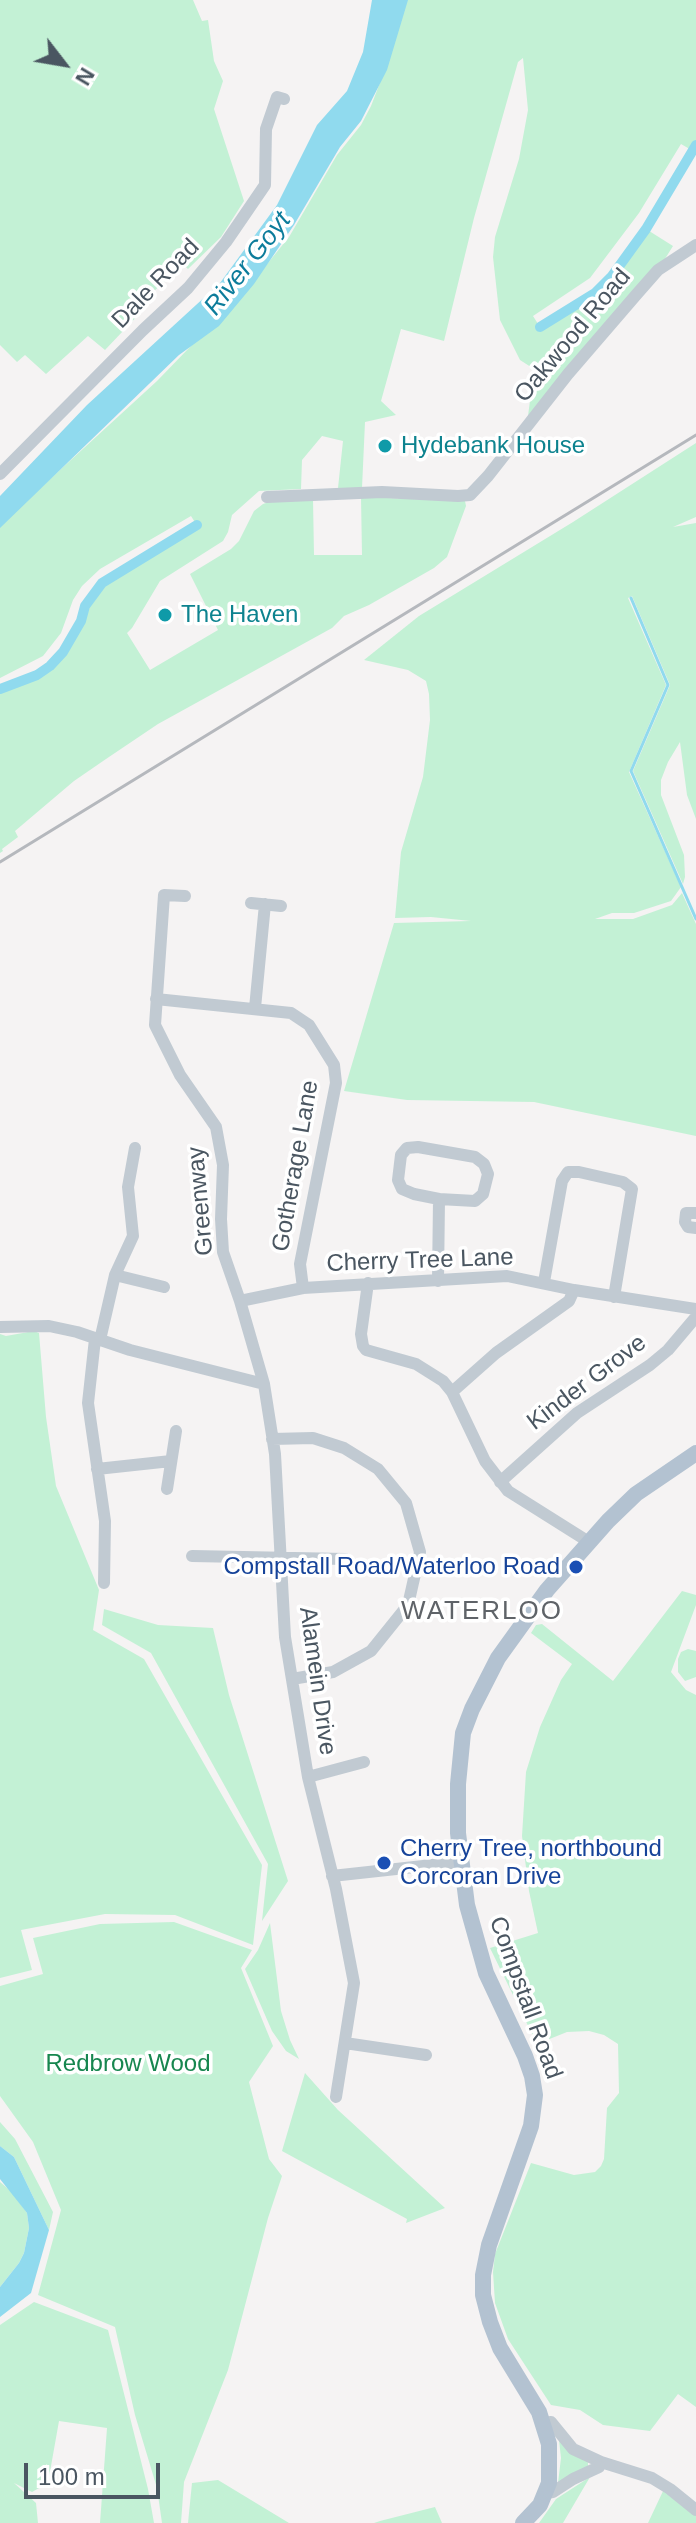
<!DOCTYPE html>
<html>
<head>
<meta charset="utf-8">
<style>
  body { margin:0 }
  #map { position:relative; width:696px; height:2523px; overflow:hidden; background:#f5f3f3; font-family:Helvetica,sans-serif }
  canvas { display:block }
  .north { position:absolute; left:24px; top:24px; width:80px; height:80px; -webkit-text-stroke:6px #fff; paint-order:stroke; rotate:121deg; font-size:22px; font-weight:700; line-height:32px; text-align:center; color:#4a5661 }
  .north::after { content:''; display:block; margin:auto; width:28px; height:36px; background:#4a5661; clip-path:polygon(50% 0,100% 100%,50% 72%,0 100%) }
  .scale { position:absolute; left:24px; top:2463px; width:136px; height:36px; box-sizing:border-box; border:4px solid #4a5661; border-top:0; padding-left:10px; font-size:24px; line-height:28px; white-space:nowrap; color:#4a5661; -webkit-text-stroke:6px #fff; paint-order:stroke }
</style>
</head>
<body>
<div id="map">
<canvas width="696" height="2523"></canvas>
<div class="north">N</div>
<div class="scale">100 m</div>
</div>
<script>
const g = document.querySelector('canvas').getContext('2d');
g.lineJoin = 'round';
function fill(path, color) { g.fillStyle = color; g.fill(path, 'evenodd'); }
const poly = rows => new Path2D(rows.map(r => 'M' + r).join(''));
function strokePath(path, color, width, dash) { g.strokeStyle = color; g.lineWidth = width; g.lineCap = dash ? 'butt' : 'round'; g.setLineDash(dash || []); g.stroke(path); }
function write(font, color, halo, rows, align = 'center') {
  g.font = font + ' Helvetica,sans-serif'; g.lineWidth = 7; g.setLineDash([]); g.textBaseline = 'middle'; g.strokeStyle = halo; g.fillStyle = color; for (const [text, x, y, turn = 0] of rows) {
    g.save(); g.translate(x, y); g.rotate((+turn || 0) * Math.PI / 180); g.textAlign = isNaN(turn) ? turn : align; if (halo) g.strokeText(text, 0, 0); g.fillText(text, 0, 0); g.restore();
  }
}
fill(poly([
  [0,0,193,0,202,21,208,20,214,61,223,81,214,109,244,201,221,237,188,269,179,260,175,263,179,268,138,306,142,311,105,350,88,336,46,374,25,355,17,362,0,345],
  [407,0,696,0,696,145,693,151,681,144,639,213,590,278,533,316,540,327,595,293,627,257,646,229,673,246,658,270,527,424,534,369,520,360,500,320,493,257,495,237,519,159,528,110,523,58,518,62,474,218,444,341,401,329,381,401,396,415,365,422,362,488,338,488,343,441,322,436,302,460,301,489,259,491,232,515,228,532,223,541,160,581,132,628,127,633,150,670,218,630,190,574,231,549,239,541,254,511,263,504,275,500,313,499,314,555,362,555,361,497,465,501,466,506,447,557,434,568,369,605,344,616,332,628,158,724,106,759,74,781,15,831,18,837,2,849,3,851,0,853,0,689,37,675,50,666,64,652,81,621,85,606,102,583,196,524,191,516,100,569,82,586,73,600,61,633,43,656,0,678,0,525,157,381,250,285,289,237,337,155,361,125,371,106,388,62],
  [696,443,696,517,673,527,696,523,696,819,687,795,680,742,668,762,661,780,661,795,684,855,685,877,683,884,633,771,670,685,632,596,628,598,666,685,629,772,681,887,671,901,634,913,612,913,595,919,633,919,672,905,682,893,696,924,696,1136,534,1102,407,1100,344,1091,394,923,471,921,431,917,395,918,401,852,423,777,430,720,429,694,426,681,408,670,364,660,419,616,573,522],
  [34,1331,39,1333,46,1417,56,1486,99,1590,93,1630,144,1659,262,1865,253,1945,175,1915,105,1914,21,1930,32,1970,0,1978,0,1334,6,1336],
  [682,1591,696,1595,696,1605,671,1672,686,1690,696,1695,696,2407,678,2394,650,2431,603,2425,580,2410,551,2405,508,2339,495,2303,493,2272,495,2254,531,2163,574,2175,595,2172,601,2166,604,2159,607,2108,619,2093,618,2044,604,2035,589,2031,567,2032,537,2044,490,1948,538,1933,529,1891,522,1836,526,1772,540,1727,561,1680,572,1664,531,1633,536,1625,542,1624,613,1681],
  [104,1609,158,1625,213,1628,229,1695,288,1881,262,1921,268,1864,151,1653,102,1625],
  [688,1649,696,1651,696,1677,685,1681,678,1672,678,1659,681,1652],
  [174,1922,252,1950,241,1968,273,2046,249,2082,269,2159,282,2176,268,2218,228,2370,184,2482,181,2523,162,2523,157,2488,135,2415,115,2327,38,2295,61,2210,33,2142,0,2096,0,1986,43,1974,33,1938,100,1924],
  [270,1923,281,2011,290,2040,299,2059,286,2051,272,2031,245,1969,258,1950],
  [305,2073,338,2110,445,2208,406,2223,407,2219,282,2151],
  [0,2122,15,2139,53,2212,49,2230,14,2157,0,2146],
  [0,2182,12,2192,27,2213,29,2228,24,2253,19,2263,0,2287],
  [34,2302,108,2330,148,2489,154,2523,100,2523,107,2428,59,2421,48,2483,32,2492,14,2483,36,2503,38,2523,0,2523,0,2325],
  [559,2440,588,2462,588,2466,558,2483,561,2458],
  [590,2477,563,2523,539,2523,556,2499],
  [218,2480,289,2523,188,2523,192,2483],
  [664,2489,696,2514,696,2523,648,2523],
  [435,2507,442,2523,374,2523,380,2521]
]), '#c3f1d5');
fill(poly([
  [372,0,408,0,387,70,361,121,340,147,294,225,254,284,219,326,179,355,0,528,0,496,87,405,220,283,277,205,317,125,347,91,363,52],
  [0,2146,14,2157,49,2230,31,2293,0,2317,0,2287,19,2263,24,2253,29,2228,27,2213,0,2179]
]), '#90daee');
strokePath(poly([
  [631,598,668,685,631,771,696,919]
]), '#90daee', 3);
strokePath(poly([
  [540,327,595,293,612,276,646,229,696,145],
  [0,689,37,675,50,666,63,652,81,621,85,606,102,583,197,525]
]), '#90daee', 10);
strokePath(poly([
  [0,474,143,330,188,288,226,242,265,185,266,129,277,97,284,99],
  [267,497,382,492,458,496,470,495,488,476,568,374,636,295,658,270,696,245],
  [185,896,164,895,155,1025,180,1075,216,1127,223,1165,221,1219,223,1252,240,1301,264,1384,275,1454,285,1637,308,1777,336,1889,354,1983,336,2097],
  [251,903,281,906],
  [156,999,291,1013,309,1025,334,1065,336,1083,300,1264,303,1288],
  [255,1008,265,904],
  [696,1213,686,1213,685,1222,688,1227,696,1228],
  [115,1275,164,1287],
  [438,1281,439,1199,414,1194,402,1189,398,1180,401,1155,407,1148,418,1147,475,1157,484,1164,488,1174,483,1194,475,1201,439,1199],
  [544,1282,562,1181,568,1172,579,1172,623,1182,632,1189,614,1297],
  [368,1283,361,1334,363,1346,366,1350,416,1364,443,1381,452,1392,485,1461,508,1491,589,1542],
  [240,1301,303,1288,507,1276,574,1290,696,1309],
  [0,1327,49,1326,77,1332,130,1350,264,1384],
  [95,1339,88,1403,105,1521,104,1583],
  [100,1340,115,1275,133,1236,128,1187,135,1148],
  [452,1392,496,1353,569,1301,574,1290],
  [272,1439,313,1438,344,1448,378,1469,406,1503,420,1552,408,1605,371,1651,333,1672,292,1679],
  [97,1469,171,1461],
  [500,1482,577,1413,650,1365,668,1350,696,1317],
  [167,1489,176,1431],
  [192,1556,345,1559],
  [308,1777,364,1762],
  [332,1876,460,1862],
  [345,2043,426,2055],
  [543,2423,551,2422,573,2449,601,2462],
  [546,2493,553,2492,573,2479,599,2467,601,2462,652,2478,670,2489,696,2510]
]), '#c1cad2', 12);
strokePath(poly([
  [523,2523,540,2505,549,2483,549,2444,539,2412,500,2348,490,2322,483,2295,483,2275,489,2245,531,2126,535,2095,532,2076,525,2056,486,1973,467,1905,458,1833,458,1784,463,1733,472,1709,498,1658,547,1590,608,1521,636,1494,696,1453]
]), '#b3c2d1', 16);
strokePath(poly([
  [0,862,696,435]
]), '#b5b8bd', 3);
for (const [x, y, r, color] of [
  [385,446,8,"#0f9aa8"],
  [165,615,8,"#0f9aa8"],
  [576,1567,8,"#1a4fb4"],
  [384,1863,8,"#1a4fb4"]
]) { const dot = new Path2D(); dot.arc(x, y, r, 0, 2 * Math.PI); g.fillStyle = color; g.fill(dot); strokePath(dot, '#fff', 3); }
write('24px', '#4a5661', '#fff', [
  ["Dale Road",156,284,-46],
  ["Oakwood Road",573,336,-50],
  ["Gotherage Lane",296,1166,-80],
  ["Greenway",201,1201,-95],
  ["Cherry Tree Lane",420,1261,-2],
  ["Kinder Grove",587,1383,-37],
  ["Alamein Drive",317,1681,82],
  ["Compstall Road",525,1998,70]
]);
write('24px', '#0d838f', '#fff', [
  ["Hydebank House",401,446],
  ["The Haven",181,615]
], 'left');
write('24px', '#164399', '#fff', [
  ["Compstall Road/Waterloo Road",560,1567],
  ["Cherry Tree, northbound",400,1849,"left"],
  ["Corcoran Drive",400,1877,"left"]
], 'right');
write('24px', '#17864f', '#fff', [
  ["Redbrow Wood",128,2064]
]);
write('italic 26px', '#0c7c9b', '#fff', [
  ["River Goyt",248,264,-52]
]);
g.letterSpacing = '2px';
write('26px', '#5f6368', '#fff', [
  ["WATERLOO",482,1612]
]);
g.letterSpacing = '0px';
</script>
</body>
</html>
